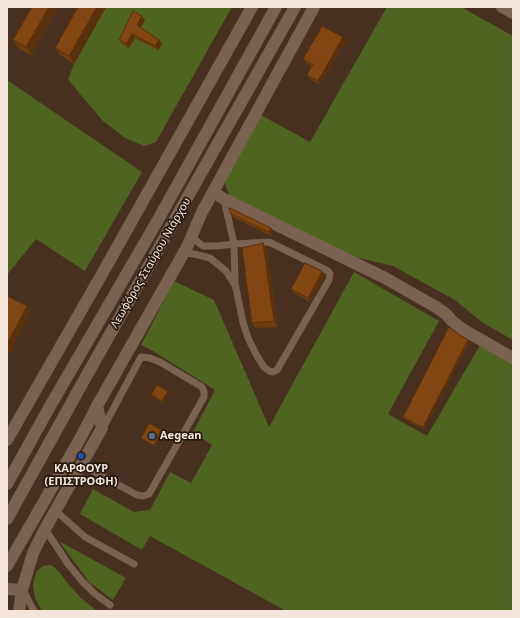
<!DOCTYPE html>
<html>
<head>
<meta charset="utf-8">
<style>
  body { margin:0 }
  #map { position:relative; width:520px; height:618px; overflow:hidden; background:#47301f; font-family:"Noto Sans",sans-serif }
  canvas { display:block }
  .frame { position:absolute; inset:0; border:8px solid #f4e5da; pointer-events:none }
</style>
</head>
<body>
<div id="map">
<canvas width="520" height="618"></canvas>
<div class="frame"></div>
</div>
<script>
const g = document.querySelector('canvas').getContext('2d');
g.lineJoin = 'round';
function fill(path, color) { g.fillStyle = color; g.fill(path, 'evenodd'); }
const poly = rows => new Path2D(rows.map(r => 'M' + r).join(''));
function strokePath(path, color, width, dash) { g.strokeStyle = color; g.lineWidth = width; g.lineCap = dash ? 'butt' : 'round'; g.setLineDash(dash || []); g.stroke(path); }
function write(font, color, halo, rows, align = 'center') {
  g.font = font + ' "Noto Sans",sans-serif'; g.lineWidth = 3.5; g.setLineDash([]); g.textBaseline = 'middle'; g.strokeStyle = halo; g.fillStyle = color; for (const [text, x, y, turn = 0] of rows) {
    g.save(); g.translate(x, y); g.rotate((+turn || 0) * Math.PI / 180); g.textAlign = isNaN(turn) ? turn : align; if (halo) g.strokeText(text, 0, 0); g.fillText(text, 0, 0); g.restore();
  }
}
fill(poly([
  [106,7,232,7,156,142,144,146,125,138,103,121,84,99,68,79,74,64],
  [387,7,461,7,513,36,513,340,483,323,455,300,393,266,355,257,230,197,223,178,259,114,310,142],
  [7,80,142,172,85,271,36,239,7,275],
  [354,272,439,321,388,414,427,436,480,345,513,364,513,611,286,611,150,536,142,550,80,514,93,489,134,512,150,510,170,472,191,483,212,445,193,432,215,390,153,351,141,345,174,281,214,300,269,427],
  [59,541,126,578,113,600,89,582],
  [49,565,53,566,60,573,68,584,81,598,97,611,42,611,35,598,33,585,36,573,39,569,43,566]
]), '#4f6420');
strokePath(poly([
  [192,236,199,243,203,246,217,246,234,244,269,242,328,271,330,274,329,280,277,370,273,372,269,371,264,367,257,356,248,338,243,322,235,284,234,244,224,199],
  [183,253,194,254,210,258,226,271,234,284],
  [82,465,137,495,143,496,149,494,204,397,204,392,202,387,160,362,150,358,141,357,103,428],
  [56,511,85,537,134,564],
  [45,529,68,564,82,581,95,594,110,605],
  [23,590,34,611]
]), '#7b614f', 7);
strokePath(poly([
  [502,7,513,13],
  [213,192,224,199,385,278,436,307,446,314,452,321,462,329,513,358],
  [7,440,102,274,252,7],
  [7,566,81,437,97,406,187,247,202,212,314,7],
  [7,589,22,590],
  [19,611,22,590,33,553,45,529,102,428,97,406]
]), '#7b614f', 12);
strokePath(poly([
  [7,484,49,408,159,218,276,7],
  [7,519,83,382,295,7]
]), '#7b614f', 12);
fill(poly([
  [32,7,59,7,31,55,18,48,13,40],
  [78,7,74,64,60,55,55,48],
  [145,20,140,28,159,40,162,44,158,50,135,38,129,48,122,44,119,40],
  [343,37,346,41,320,85,310,79,307,75,312,66,306,63,303,59],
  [230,213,271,228,274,232,271,236,233,217],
  [267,249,278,327,256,328,252,323],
  [325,275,324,278,310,302,294,293,291,289],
  [457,333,470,342,424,429,404,419,403,417],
  [170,393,163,403,152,396,151,394],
  [162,432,155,447,143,440,141,438]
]), '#6f3c0f');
fill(poly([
  [49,7,59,7,31,55,26,47],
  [97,7,106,7,74,64,69,56],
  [142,16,145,20,140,29,137,25],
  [132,34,135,38,129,48,126,44],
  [343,37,346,41,320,85,318,81],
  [159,40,162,44,158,50,155,46],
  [271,228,274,232,271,236,268,232],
  [263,243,267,249,278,327,274,321],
  [322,271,325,275,324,278,310,302,308,298],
  [27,306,31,312,7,358,7,344],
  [468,340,470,342,424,429,423,427],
  [168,391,170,393,163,403,162,401],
  [161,430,162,432,155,447,154,445]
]), '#5a310c');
const building = poly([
  [32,7,49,7,26,47,13,40,32,7],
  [78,7,97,7,69,56,55,48,78,7],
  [133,11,142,16,137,25,159,40,155,46,132,34,126,44,119,40,133,11],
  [322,26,343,37,318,81,307,75,313,64,303,59,322,26],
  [229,208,230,208,271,228,268,232,230,213,229,208],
  [263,243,274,321,252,323,242,248,263,243],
  [305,263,322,271,321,274,308,298,291,289,305,263],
  [7,296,27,306,7,344,7,296],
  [449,327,457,333,468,340,423,427,403,417,449,327],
  [157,385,168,391,162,401,151,394,157,385],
  [149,423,161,430,154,445,141,438,149,423]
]);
fill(building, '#814611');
strokePath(building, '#5a310c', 1);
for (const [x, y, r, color] of [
  [152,436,4,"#5c6f8a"],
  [81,456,4,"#1a4fb4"]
]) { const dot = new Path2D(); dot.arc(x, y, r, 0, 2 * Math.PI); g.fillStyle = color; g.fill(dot); strokePath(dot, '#251b13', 1.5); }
write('11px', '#f4e5da', '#251b13', [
  ["Λεωφόρος Σταύρου Νιάρχου",151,263,-60]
]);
write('bold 11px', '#f4e5da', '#251b13', [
  ["Aegean",160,436],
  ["ΚΑΡΦΟΥΡ",81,469,"center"],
  ["(ΕΠΙΣΤΡΟΦΗ)",81,482,"center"]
], 'left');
</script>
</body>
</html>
